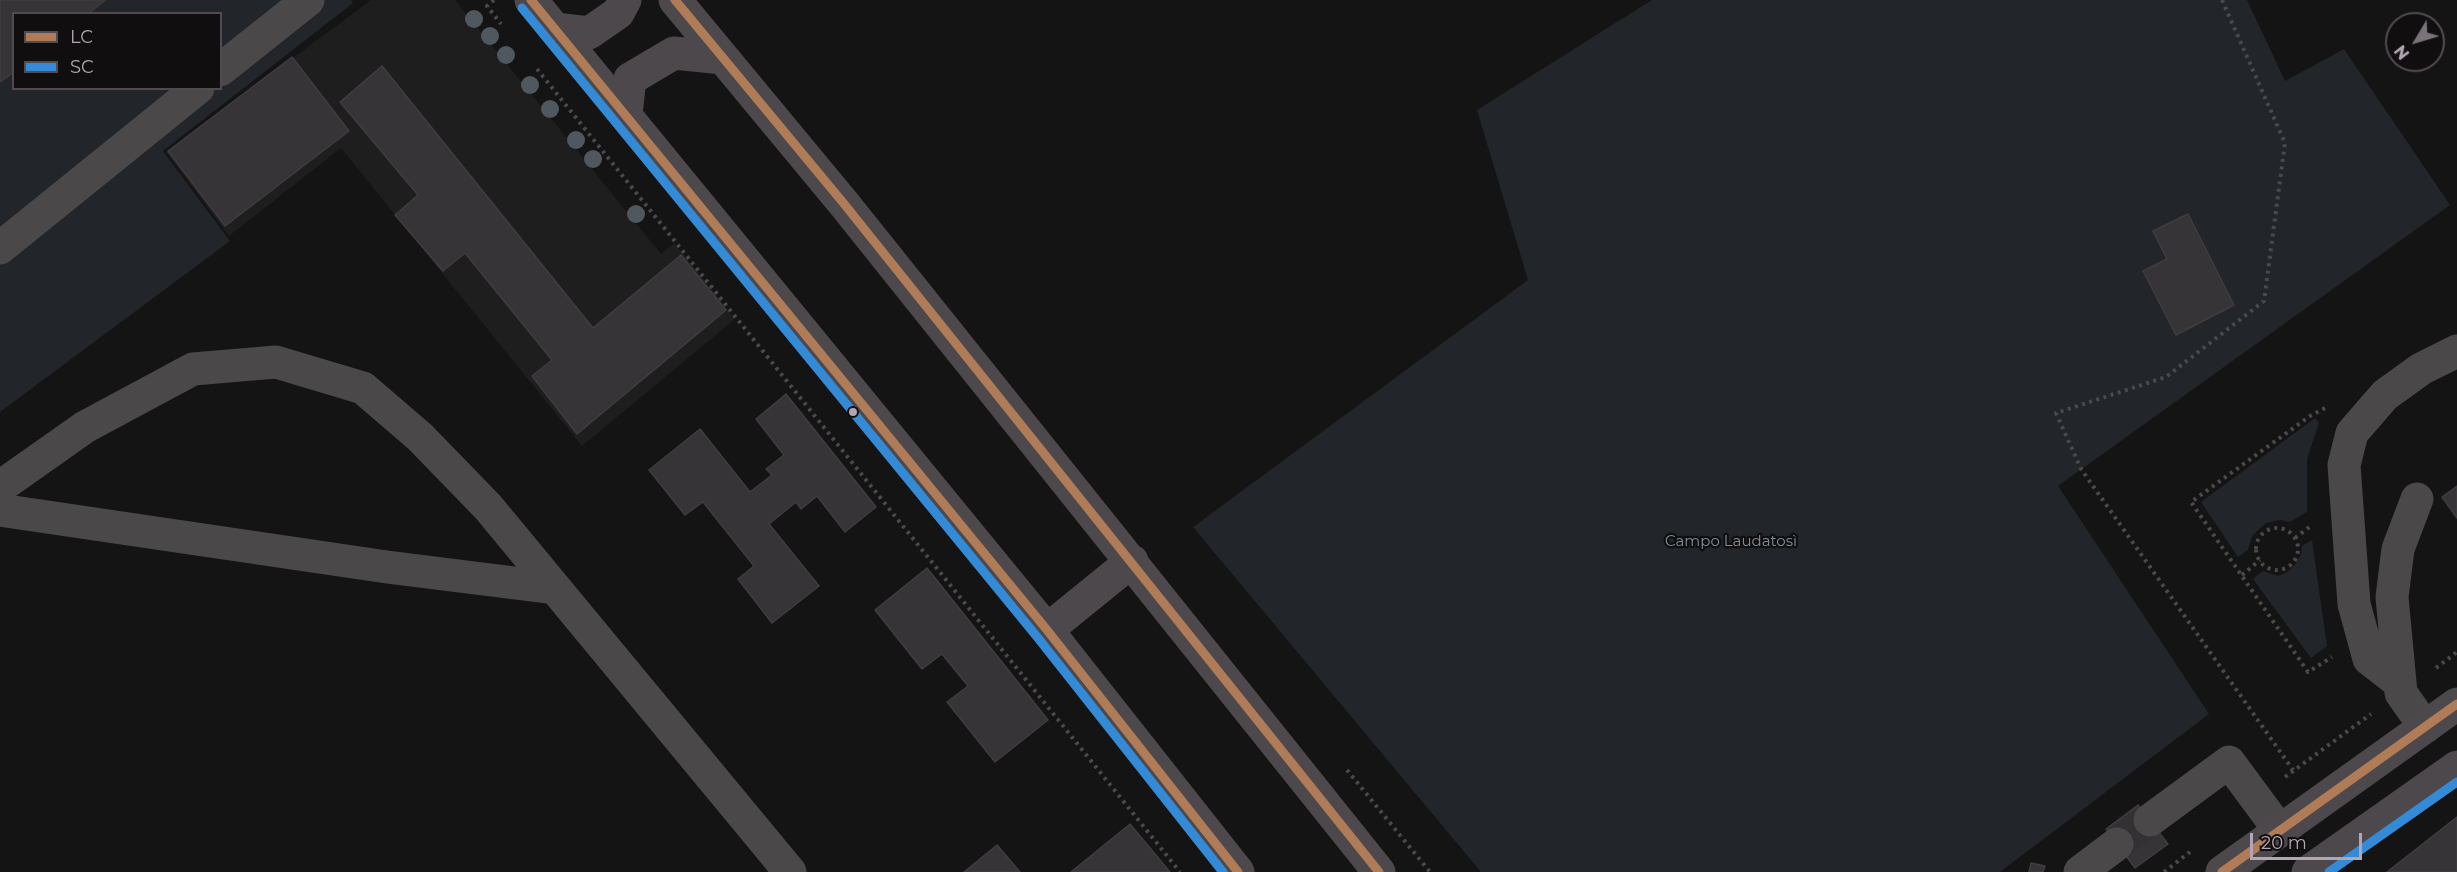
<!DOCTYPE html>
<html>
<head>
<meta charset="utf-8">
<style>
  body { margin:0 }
  #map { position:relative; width:2457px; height:872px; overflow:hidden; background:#141414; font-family:Montserrat,sans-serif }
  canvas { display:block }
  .legend { position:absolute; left:12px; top:12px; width:210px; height:78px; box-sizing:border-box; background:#100e0f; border:2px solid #514b51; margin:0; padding:8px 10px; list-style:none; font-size:18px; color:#b3a6b3 }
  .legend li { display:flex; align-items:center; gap:12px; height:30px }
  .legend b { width:30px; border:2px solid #514b51 }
  .north { position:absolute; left:2385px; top:12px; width:60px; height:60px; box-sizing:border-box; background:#100e0f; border:2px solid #514b51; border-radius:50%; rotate:232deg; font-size:16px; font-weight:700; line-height:24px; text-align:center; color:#b3a6b3 }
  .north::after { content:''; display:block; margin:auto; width:21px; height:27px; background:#7b737b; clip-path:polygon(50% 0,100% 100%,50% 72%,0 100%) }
  .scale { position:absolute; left:2250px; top:833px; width:112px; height:27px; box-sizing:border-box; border:3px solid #b3a6b3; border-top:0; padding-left:8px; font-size:18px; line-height:21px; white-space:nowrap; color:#b3a6b3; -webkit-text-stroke:4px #100e0f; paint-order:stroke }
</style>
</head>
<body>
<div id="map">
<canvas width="2457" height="872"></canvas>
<ul class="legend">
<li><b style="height:8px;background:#b07c57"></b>LC</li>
<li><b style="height:8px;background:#338bd7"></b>SC</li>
</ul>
<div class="north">N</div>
<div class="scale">20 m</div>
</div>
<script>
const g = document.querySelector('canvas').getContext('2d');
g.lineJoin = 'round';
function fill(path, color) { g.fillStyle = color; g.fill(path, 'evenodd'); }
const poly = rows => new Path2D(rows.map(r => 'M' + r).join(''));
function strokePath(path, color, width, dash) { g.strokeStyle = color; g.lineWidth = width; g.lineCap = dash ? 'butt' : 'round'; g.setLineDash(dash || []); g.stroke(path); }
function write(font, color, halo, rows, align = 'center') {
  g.font = font + ' Montserrat,sans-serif'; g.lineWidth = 4.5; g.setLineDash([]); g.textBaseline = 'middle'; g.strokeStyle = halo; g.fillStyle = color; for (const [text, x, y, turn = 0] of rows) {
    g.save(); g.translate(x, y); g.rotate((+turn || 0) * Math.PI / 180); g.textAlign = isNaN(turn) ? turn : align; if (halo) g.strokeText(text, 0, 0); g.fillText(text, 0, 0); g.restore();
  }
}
fill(poly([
  [371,0,455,0,661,254,674,243,735,319,582,446,341,148,229,236,166,152]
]), '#1f1e1f');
fill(poly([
  [0,0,351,0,353,3,163,151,230,241,0,412],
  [14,14,220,14,220,88,14,88],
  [1652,0,2247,0,2285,81,2344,49,2450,205,2058,486,2209,714,2000,872,1481,872,1193,527,1528,280,1477,110],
  [2315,418,2319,423,2307,459,2307,512,2290,522,2280,520,2266,523,2252,536,2248,550,2238,557,2201,502],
  [2312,540,2327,646,2311,658,2253,579,2263,571,2278,576,2286,573,2294,566,2301,555,2302,546]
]), '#222529');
const building = poly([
  [0,0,105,0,88,14,14,14,14,72,0,82,0,0],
  [292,57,349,131,225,226,168,151,292,57],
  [382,66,593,328,681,255,726,310,577,434,532,376,552,360,465,253,443,271,395,215,418,195,340,102,382,66],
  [2188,214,2234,305,2176,335,2143,271,2167,259,2153,231,2188,214],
  [786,394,876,507,845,532,817,496,801,509,796,502,769,524,819,586,772,623,738,579,754,566,703,502,685,515,649,470,700,429,750,492,772,475,766,469,784,455,756,419,786,394],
  [2457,486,2457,518,2442,497,2457,486],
  [927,568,1048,720,995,762,947,702,968,686,942,654,922,669,875,610,927,568],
  [2138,805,2168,844,2135,868,2106,829,2138,805],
  [2457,817,2457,872,2387,872,2457,817],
  [1130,824,1170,872,1071,872,1130,824],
  [997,845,1020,872,964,872,997,845],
  [2031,863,2045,866,2043,872,2029,872,2031,863]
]);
fill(building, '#363436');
strokePath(building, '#403c40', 1.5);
strokePath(poly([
  [2117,844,2150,820]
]), '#343134', 33, [33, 16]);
strokePath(poly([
  [494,0,487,6,501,24],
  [2222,0,2285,143,2264,301,2166,377,2056,413,2081,469,2293,770],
  [537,69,1180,872],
  [2325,408,2310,416,2191,502,2308,672,2332,657],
  '2256 549a21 21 0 1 1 42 0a21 21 0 1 1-42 0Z',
  [2295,538,2312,525],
  [2242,575,2260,560],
  [2436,668,2457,652],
  [1347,770,1430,872],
  [2285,777,2371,714],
  [2164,872,2190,852]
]), '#4b494b', 4, [3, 4.5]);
strokePath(poly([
  [220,70,308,0],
  [0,248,198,88],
  [0,487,85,427,193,369,276,362,363,388,420,437,488,507,790,872],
  [2417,499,2398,549,2392,597,2401,693,2425,727],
  [0,510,387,567,555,588],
  [2400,683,2369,659,2354,604,2344,465,2352,433,2385,395,2421,369,2457,351],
  [2150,820,2229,762,2280,831],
  [2080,872,2117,844]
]), '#4b484a', 33);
strokePath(poly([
  [531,0,1047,630,1238,872],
  [675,0,845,205,1379,872],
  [555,29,589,33,618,13,625,0],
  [626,114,630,79,674,53,723,58],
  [1047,630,1132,561],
  [2222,872,2457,704],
  [2308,872,2457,767]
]), '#4c484c', 33);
strokePath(poly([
  [531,0,1047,630,1238,872],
  [675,0,845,205,1379,872],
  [2222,872,2457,704]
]), '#b07c57', 9);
strokePath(poly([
  [522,8,1038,638,1223,872],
  [2329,872,2457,782]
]), '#338bd7', 9);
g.fillStyle = '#4f585f';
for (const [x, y] of [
  [474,19],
  [490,36],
  [506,55],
  [530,85],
  [550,109],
  [576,140],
  [593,159],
  [636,214]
]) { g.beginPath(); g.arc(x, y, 9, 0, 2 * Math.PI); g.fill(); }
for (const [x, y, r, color] of [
  [853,412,5,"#b3a6b3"]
]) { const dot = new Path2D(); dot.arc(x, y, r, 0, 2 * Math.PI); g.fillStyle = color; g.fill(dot); strokePath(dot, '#100e0f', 2); }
write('15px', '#7f909c', '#100e0f', [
  ["Campo Laudatosì",1731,542]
]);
</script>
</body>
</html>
